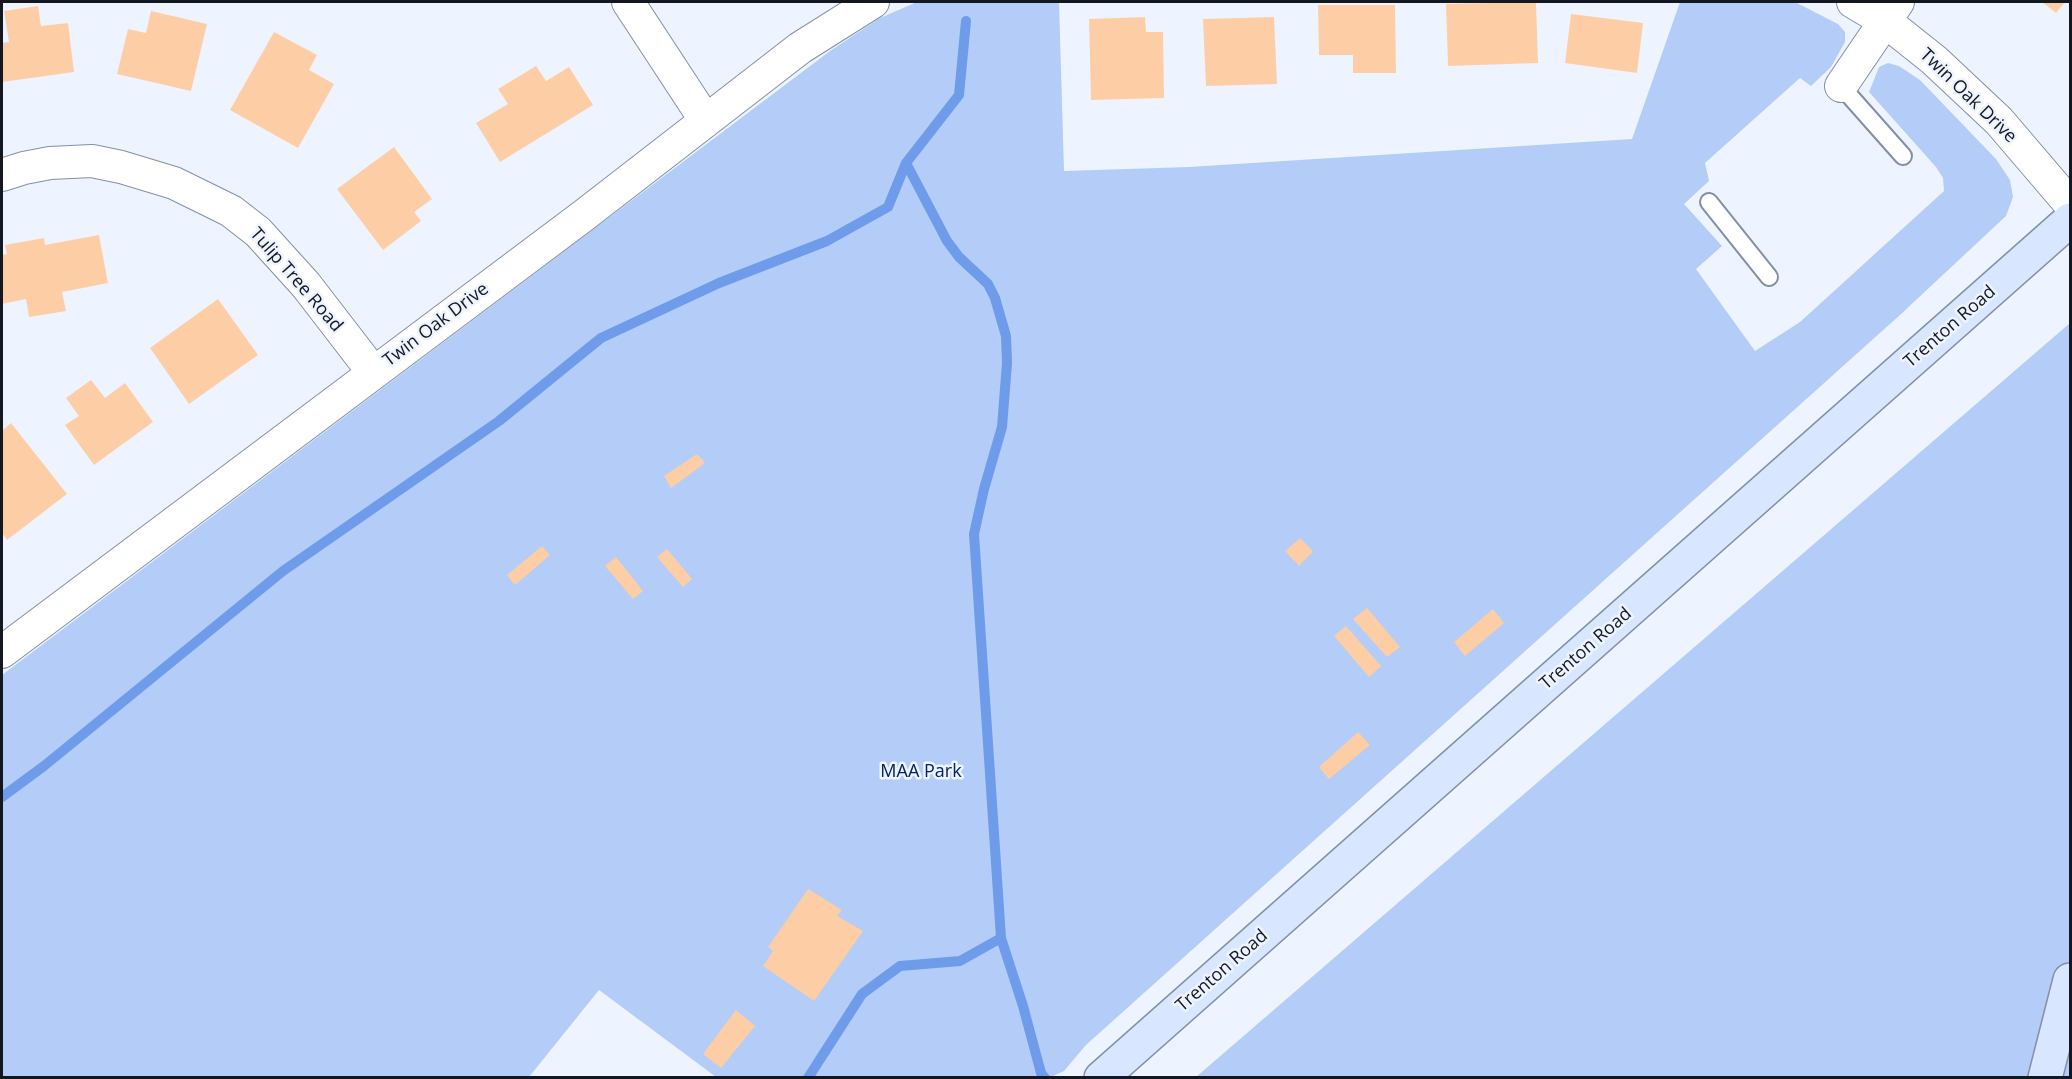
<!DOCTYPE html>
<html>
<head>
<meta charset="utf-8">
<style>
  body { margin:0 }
  #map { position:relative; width:2072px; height:1079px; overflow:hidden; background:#eef4ff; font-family:"Open Sans",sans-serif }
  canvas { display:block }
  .frame { position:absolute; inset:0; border:3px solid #121720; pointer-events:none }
</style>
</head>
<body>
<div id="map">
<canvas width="2072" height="1079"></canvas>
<div class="frame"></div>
</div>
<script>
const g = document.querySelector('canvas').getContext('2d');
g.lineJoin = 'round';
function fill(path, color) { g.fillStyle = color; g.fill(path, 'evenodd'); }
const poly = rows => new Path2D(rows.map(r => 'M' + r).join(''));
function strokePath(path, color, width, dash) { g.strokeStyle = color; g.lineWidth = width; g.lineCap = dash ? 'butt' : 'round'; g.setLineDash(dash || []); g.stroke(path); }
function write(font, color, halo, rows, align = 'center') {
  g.font = font + ' "Open Sans",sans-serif'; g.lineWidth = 5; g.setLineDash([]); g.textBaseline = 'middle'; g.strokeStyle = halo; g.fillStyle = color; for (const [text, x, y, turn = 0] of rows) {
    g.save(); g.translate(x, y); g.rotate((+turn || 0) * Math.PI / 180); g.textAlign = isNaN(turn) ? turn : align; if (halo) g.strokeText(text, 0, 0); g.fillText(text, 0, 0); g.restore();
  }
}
fill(poly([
  [917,2,1059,2,1064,171,1189,167,1632,139,1680,2,1795,2,1838,24,1845,32,1845,42,1831,67,1811,86,1800,78,1705,163,1709,181,1684,204,1722,246,1696,269,1755,351,1800,322,1944,191,1943,178,1936,167,1869,92,1879,67,1888,63,1899,66,1920,80,1996,159,2010,180,2013,197,2006,216,1900,315,1086,1045,1064,1071,1049,1078,716,1077,599,990,529,1077,2,1078,2,675,830,51,880,18],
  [2070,323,2070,1077,1196,1077]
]), '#b3cdf8');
strokePath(poly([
  [966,21,959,95,906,163,947,241,959,257,988,284,995,298,1006,336,1007,363,1002,427,984,489,974,534,1001,938,1023,1006,1041,1073,1045,1078],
  [2,797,44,766,283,571,499,421,601,338,719,283,827,241,888,207,906,163],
  [808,1078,862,994,900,966,960,961,1001,938]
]), '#6f9beb', 10);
fill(poly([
  [1536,2,1538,63,1448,66,1446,4],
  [2042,2,2065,2,2056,13],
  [1318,5,1395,5,1396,73,1353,73,1353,55,1319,55],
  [38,6,41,26,68,23,74,72,2,82,2,43,9,42,4,11],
  [151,11,207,24,191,91,117,74,128,29,146,33],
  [1571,14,1643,23,1637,73,1565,63],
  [1145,17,1146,32,1163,32,1164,98,1091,100,1089,19],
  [1274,17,1277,84,1206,86,1203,19],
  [274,32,317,55,309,70,334,84,298,148,230,110],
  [536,66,546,81,569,67,593,105,500,162,476,123,508,104,498,89],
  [394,147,432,199,414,212,421,221,383,250,337,189],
  [99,235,108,283,62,292,66,311,29,317,26,299,2,304,2,255,7,254,5,245,44,238,45,245],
  [218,299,258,355,189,404,150,348],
  [91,380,105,398,125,383,153,422,94,465,65,425,79,416,66,398],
  [11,423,67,494,7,540,2,533,2,431],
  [697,454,705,463,671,488,664,476],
  [1300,538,1313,551,1299,566,1285,551],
  [542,546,550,555,515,585,507,575],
  [667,549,692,579,683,587,657,557],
  [616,557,643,591,633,599,605,566],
  [1367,608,1400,647,1387,657,1353,619],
  [1493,609,1504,623,1465,656,1454,642],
  [1346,626,1381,666,1369,677,1334,636],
  [1358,732,1370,745,1329,779,1319,767],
  [808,889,842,910,837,916,863,931,814,1001,763,966,773,951,768,947],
  [736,1010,755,1026,721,1068,703,1054]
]), '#fdcea5');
const service = poly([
  [1841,86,1903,156],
  [1709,202,1769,277]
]);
const minor = poly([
  [628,2,706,121],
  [1853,2,1885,21,1934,60,1999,121,2070,204],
  [1841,86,1898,2],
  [2,175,24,168,50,163,92,161,121,167,174,183,231,211,258,232,306,285,373,372],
  [2,652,583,216,800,48,873,2]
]);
const secondary = poly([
  [1101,1078,2070,220],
  [2045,1078,2070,980]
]);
strokePath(service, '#8290a7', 20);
strokePath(minor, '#8290a7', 34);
strokePath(secondary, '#8290a7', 36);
strokePath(service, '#fff', 16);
strokePath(minor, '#fff', 32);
strokePath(secondary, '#d8e6ff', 33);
write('18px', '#121720', '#eef4ff', [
  ["Twin Oak Drive",1968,96,44],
  ["Tulip Tree Road",296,280,49],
  ["Twin Oak Drive",436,325,-37],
  ["Trenton Road",1950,327,-41],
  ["Trenton Road",1586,649,-41],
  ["Trenton Road",1222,971,-41]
]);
write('18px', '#026', '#eef4ff', [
  ["MAA Park",921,772]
]);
</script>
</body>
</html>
